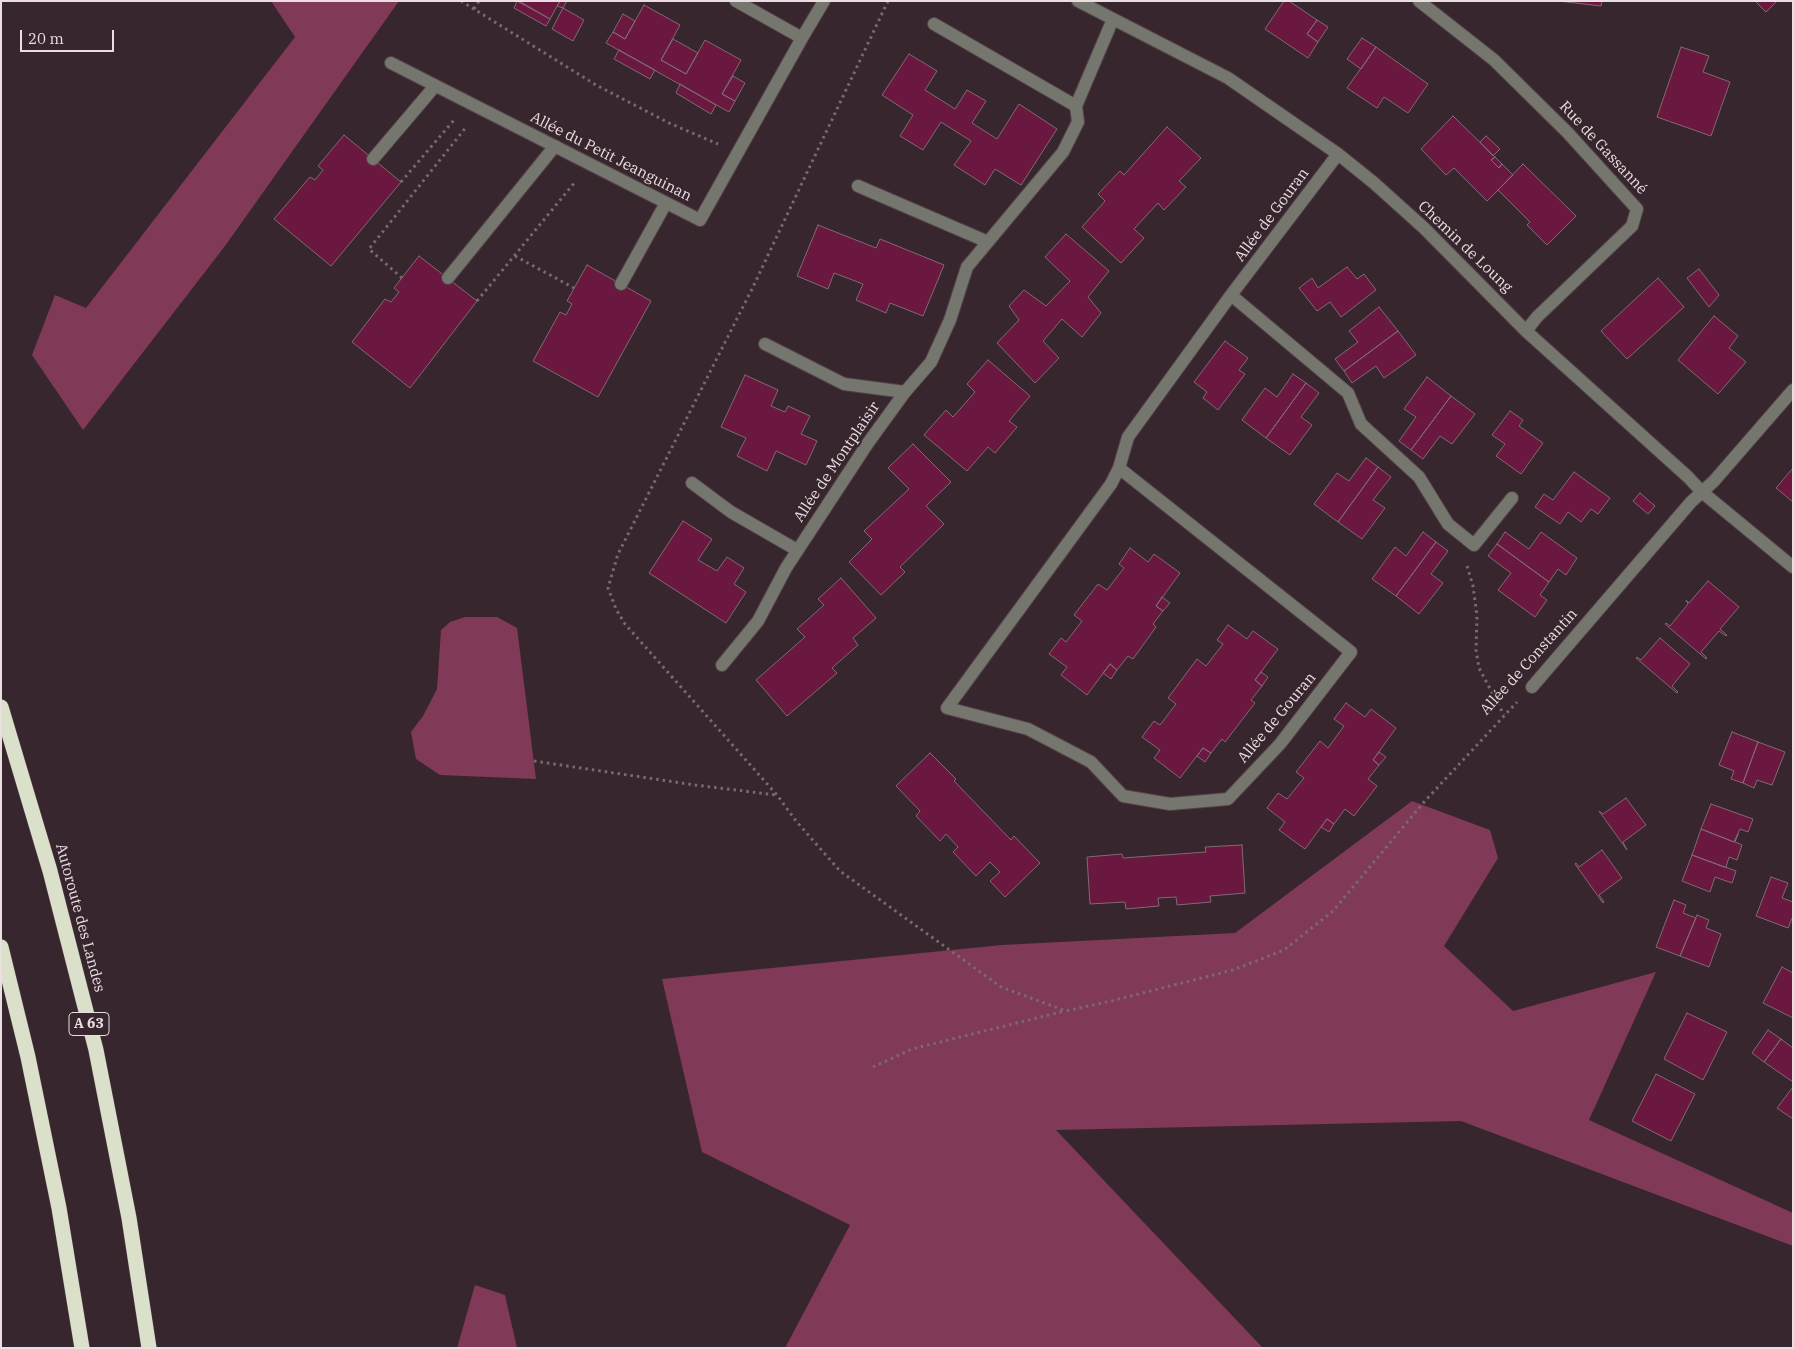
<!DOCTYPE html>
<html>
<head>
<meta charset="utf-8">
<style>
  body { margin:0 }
  #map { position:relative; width:1794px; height:1349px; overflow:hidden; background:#37262d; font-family:"IBM Plex Serif",serif }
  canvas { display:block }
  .frame { position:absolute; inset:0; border:2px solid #eadee2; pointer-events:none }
  .scale { position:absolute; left:20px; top:30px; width:94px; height:22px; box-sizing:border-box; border:2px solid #eadee2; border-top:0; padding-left:6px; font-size:15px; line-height:18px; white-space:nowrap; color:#eadee2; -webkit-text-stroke:4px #37262d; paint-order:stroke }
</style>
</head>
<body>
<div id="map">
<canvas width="1794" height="1349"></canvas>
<div class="frame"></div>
<div class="scale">20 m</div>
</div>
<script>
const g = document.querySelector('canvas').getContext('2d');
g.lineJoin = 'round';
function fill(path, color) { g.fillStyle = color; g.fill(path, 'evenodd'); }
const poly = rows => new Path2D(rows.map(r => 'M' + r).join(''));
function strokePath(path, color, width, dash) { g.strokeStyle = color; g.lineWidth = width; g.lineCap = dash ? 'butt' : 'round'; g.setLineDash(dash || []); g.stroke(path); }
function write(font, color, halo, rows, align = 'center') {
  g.font = font + ' "IBM Plex Serif",serif'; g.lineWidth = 4.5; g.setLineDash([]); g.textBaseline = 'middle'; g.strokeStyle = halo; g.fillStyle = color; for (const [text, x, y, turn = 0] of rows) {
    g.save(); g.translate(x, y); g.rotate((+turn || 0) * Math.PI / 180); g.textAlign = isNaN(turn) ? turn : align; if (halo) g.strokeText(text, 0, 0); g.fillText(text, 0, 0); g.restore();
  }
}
fill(poly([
  [271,1,399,1,225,246,83,430,32,355,55,295,86,308,295,37],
  [465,617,497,617,517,628,536,779,440,775,416,759,411,732,423,716,437,689,441,630,450,622],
  [1412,801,1490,830,1498,858,1444,946,1513,1011,1656,972,1589,1120,1793,1213,1793,1246,1461,1121,1056,1130,1263,1348,785,1348,850,1225,702,1152,662,979,1002,945,1235,933],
  [475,1285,505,1295,517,1348,457,1348]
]), '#803957');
const building = poly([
  [517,1,550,19,546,26,514,8,517,1],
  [519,1,560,1,550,19,519,1],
  [560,1,567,1,563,8,557,6,560,1],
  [1284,1,1289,1,1317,20,1307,34,1318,42,1308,58,1265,29,1284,1],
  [1558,1,1602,1,1601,6,1558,1],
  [1755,1,1777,1,1766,12,1755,1],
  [644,5,680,25,661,60,686,74,705,40,741,60,722,94,735,101,729,112,606,43,613,32,625,39,644,5],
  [563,8,584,20,573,41,552,29,563,8],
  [623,14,635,21,625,39,613,32,623,14],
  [1317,20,1328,27,1318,42,1307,34,1317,20],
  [1362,38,1376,47,1361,69,1347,59,1362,38],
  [673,39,698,53,686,74,661,60,673,39],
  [1376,47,1428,84,1408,113,1384,97,1377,108,1347,88,1376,47],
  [1681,47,1709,56,1703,72,1730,82,1711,136,1657,117,1681,47],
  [619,50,655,70,650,79,614,59,619,50],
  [909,54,937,71,925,90,955,109,967,90,986,101,972,123,997,139,1019,104,1057,129,1021,185,995,169,985,185,954,165,971,141,941,122,923,150,900,136,913,115,882,95,909,54],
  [733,76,745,83,735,101,722,94,733,76],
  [680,84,716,105,711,114,676,93,680,84],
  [1453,116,1495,157,1491,160,1499,168,1502,164,1513,175,1487,201,1454,168,1446,175,1421,149,1453,116],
  [1167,127,1201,158,1179,181,1186,187,1164,210,1158,203,1134,229,1144,238,1121,263,1082,227,1105,201,1098,194,1120,171,1124,175,1167,127],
  [344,135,401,182,331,266,274,219,310,177,315,180,323,170,318,166,344,135],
  [1486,136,1500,149,1493,156,1480,142,1486,136],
  [1495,157,1502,164,1499,168,1491,160,1495,157],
  [1523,164,1576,216,1547,245,1527,225,1530,222,1498,190,1523,164],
  [818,225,876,248,880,239,944,265,923,316,890,303,886,313,856,300,863,284,834,273,828,289,797,276,818,225],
  [1066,234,1109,271,1088,297,1101,313,1082,337,1062,319,1043,341,1059,358,1035,383,997,343,1019,320,1009,306,1024,290,1046,306,1070,281,1045,257,1066,234],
  [419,256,477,301,410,388,352,342,385,299,391,302,399,292,394,288,419,256],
  [587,265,651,301,598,397,533,361,560,312,566,315,572,304,567,301,587,265],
  [1347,267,1357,279,1364,274,1376,290,1341,317,1330,302,1317,311,1299,288,1312,278,1318,288,1347,267],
  [1699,269,1719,295,1709,307,1687,278,1699,269],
  [1658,278,1684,307,1627,359,1601,331,1658,278],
  [1379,307,1398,331,1344,371,1335,359,1358,342,1349,331,1379,307],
  [1714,316,1738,336,1729,348,1746,362,1718,394,1678,360,1714,316],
  [1398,331,1416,355,1384,378,1376,366,1352,383,1344,371,1398,331],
  [1225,341,1248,358,1239,370,1245,374,1218,410,1203,398,1207,392,1194,382,1225,341],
  [988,360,1030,396,1009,421,1017,427,995,453,988,447,967,471,924,435,946,410,953,417,975,392,967,384,988,360],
  [1293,374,1306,383,1266,438,1242,420,1265,388,1277,397,1293,374],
  [745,375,778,390,771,406,785,412,788,406,810,416,801,434,817,441,806,465,776,451,767,471,737,456,746,438,721,427,745,375],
  [1427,377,1451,396,1411,450,1399,441,1416,417,1404,409,1427,377],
  [1306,383,1319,393,1301,417,1312,425,1290,455,1266,438,1306,383],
  [1451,396,1475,414,1452,444,1440,436,1423,459,1411,450,1451,396],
  [1510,411,1523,420,1519,426,1543,443,1521,474,1496,456,1505,444,1492,435,1510,411],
  [913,444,951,482,926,506,944,524,900,567,905,572,881,595,849,562,872,539,864,531,909,489,888,468,913,444],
  [1366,458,1378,467,1338,522,1314,504,1337,473,1349,481,1366,458],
  [1378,467,1391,477,1373,500,1385,508,1362,539,1338,522,1378,467],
  [1793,468,1793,502,1776,488,1793,468],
  [1574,472,1610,498,1598,514,1591,509,1581,522,1568,512,1560,524,1535,507,1544,494,1553,500,1574,472],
  [1640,493,1655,506,1648,514,1633,501,1640,493],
  [683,521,712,539,698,560,717,571,727,557,744,568,734,584,746,592,726,623,649,573,683,521],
  [1423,532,1436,542,1396,596,1372,579,1395,547,1406,556,1423,532],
  [1505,532,1529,549,1541,532,1577,558,1566,575,1558,569,1549,582,1497,544,1505,532],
  [1436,542,1448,551,1431,574,1443,583,1419,614,1396,596,1436,542],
  [1497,544,1549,582,1540,595,1547,600,1535,617,1498,590,1511,573,1488,556,1497,544],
  [1130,548,1148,562,1154,554,1180,573,1156,606,1163,611,1153,624,1156,627,1133,659,1128,656,1117,670,1110,664,1087,695,1061,675,1067,667,1049,654,1061,638,1066,642,1082,621,1074,615,1098,584,1107,590,1124,568,1119,564,1130,548],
  [841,578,876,618,853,638,858,645,832,668,837,673,787,716,756,680,805,637,797,629,824,605,818,599,841,578],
  [1708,581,1739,607,1720,629,1727,635,1726,636,1719,631,1701,652,1707,658,1706,659,1665,624,1666,623,1670,626,1688,604,1686,600,1689,603,1708,581],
  [1162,597,1170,603,1163,611,1156,606,1162,597],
  [1228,625,1247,639,1253,631,1278,649,1255,680,1262,686,1251,700,1255,703,1225,742,1222,739,1211,753,1203,748,1180,778,1154,758,1160,750,1142,737,1154,721,1160,725,1176,704,1168,698,1197,659,1206,666,1223,644,1217,640,1228,625],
  [1660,638,1690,664,1672,686,1678,692,1677,693,1636,658,1637,657,1641,660,1660,638],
  [1110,664,1117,670,1111,679,1103,673,1110,664],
  [1261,672,1268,677,1262,686,1255,680,1261,672],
  [1346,703,1365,717,1371,709,1396,728,1373,760,1379,765,1368,779,1377,786,1354,816,1345,809,1334,824,1327,819,1305,849,1279,830,1285,822,1267,808,1278,793,1287,799,1304,778,1296,772,1320,741,1328,748,1344,726,1334,719,1346,703],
  [1732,732,1758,742,1743,783,1731,779,1734,771,1719,765,1732,732],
  [1758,742,1785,752,1772,785,1757,780,1754,788,1743,783,1758,742],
  [1203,748,1211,753,1205,762,1197,756,1203,748],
  [1379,752,1386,757,1379,765,1373,760,1379,752],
  [930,753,956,779,954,781,1011,840,1014,836,1040,863,1005,897,990,881,1000,872,990,862,976,876,953,852,958,847,946,834,940,841,916,816,920,811,896,786,930,753],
  [1626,798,1646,825,1623,842,1627,850,1599,811,1603,814,1626,798],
  [1711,804,1753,819,1748,832,1740,829,1734,842,1701,829,1711,804],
  [1327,819,1334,824,1329,832,1321,827,1327,819],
  [1701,829,1734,842,1738,834,1735,842,1742,845,1737,860,1729,857,1726,867,1724,867,1692,855,1701,829],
  [1242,845,1245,893,1210,896,1211,902,1177,905,1176,897,1158,898,1159,906,1126,909,1125,902,1090,904,1087,857,1122,854,1123,858,1206,852,1205,847,1242,845],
  [1602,850,1622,878,1599,895,1604,902,1603,903,1575,864,1576,863,1579,867,1602,850],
  [1692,855,1736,871,1732,883,1715,877,1710,892,1682,881,1692,855],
  [1771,877,1788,883,1782,898,1793,902,1793,916,1788,928,1756,916,1771,877],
  [1674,900,1686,905,1683,913,1696,918,1680,956,1656,947,1674,900],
  [1697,915,1709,920,1706,928,1721,934,1709,967,1680,956,1697,915],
  [1782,967,1793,973,1793,1018,1763,1003,1782,967],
  [1687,1013,1727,1032,1703,1080,1664,1059,1687,1013],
  [1768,1030,1781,1039,1764,1062,1752,1053,1768,1030],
  [1781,1039,1793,1048,1793,1082,1764,1062,1781,1039],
  [1656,1074,1695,1094,1671,1141,1632,1121,1656,1074],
  [1793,1087,1793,1119,1777,1108,1793,1087]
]);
fill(building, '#6a183f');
strokePath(building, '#7f6b72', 1);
const minor = poly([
  [736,1,802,38],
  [1078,1,1228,78,1338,154,1374,183,1424,228,1526,331,1688,477,1702,492,1793,567],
  [1419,1,1494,60,1568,133,1637,209,1632,226,1537,317,1526,331],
  [934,24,1076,106],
  [391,63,700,220,802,38,824,1],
  [373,159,435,86],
  [858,186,988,242],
  [448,278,555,146],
  [621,284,666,203],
  [1231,295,1348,393,1361,424,1419,477,1448,524,1474,545,1512,498],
  [765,344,844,384,905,392],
  [1119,468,1351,652,1280,744,1228,799,1170,804,1123,796,1091,762,1028,729,947,708,1111,484,1119,468,1128,437,1231,295,1338,154],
  [692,483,731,512,797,550],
  [722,665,758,621,786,568,868,443,905,392,931,362,950,320,967,267,1063,152,1078,122,1076,106,1113,19],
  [1532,687,1691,502,1714,481,1793,390]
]);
const highway = poly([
  [1,707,50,871,96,1050,129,1218,149,1348],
  [1,947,28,1057,59,1208,82,1348]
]);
strokePath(minor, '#54434a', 14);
strokePath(highway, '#54434a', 16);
strokePath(poly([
  [461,1,596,85,669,123,718,144],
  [888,1,753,287,618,554,608,588,616,609,625,624,777,795,796,821,840,871,1001,987,1066,1011,1111,1001,1233,970,1284,950,1333,911,1424,802,1517,702],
  [474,9,479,1],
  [401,182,454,120],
  [515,256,574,288],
  [402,278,369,249,467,126],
  [477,301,575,182],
  [1467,566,1473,586,1477,616,1476,650,1479,668,1504,715],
  [534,761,695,785,776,795],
  [873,1067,912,1049,1065,1011]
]), '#796a70', 3, [2.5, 4]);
strokePath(minor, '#75776f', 12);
strokePath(highway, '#dbe0cb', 15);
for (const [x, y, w] of [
  [89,1024,40]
]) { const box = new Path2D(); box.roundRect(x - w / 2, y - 11.5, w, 23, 4); g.fillStyle = '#37262d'; g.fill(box); strokePath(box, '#eadee2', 1); }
write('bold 14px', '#eadee2', null, [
  ["A 63",89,1024]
]);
write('15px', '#eadee2', '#37262d', [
  ["Rue de Gassanné",1603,148,47],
  ["Allée du Petit Jeanguinan",611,157,27],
  ["Allée de Gouran",1272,215,-53],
  ["Chemin de Loung",1465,247,44],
  ["Allée de Montplaisir",837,462,-56],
  ["Allée de Constantin",1529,662,-48],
  ["Allée de Gouran",1277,718,-50],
  ["Autoroute des Landes",80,918,75]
]);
</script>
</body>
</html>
